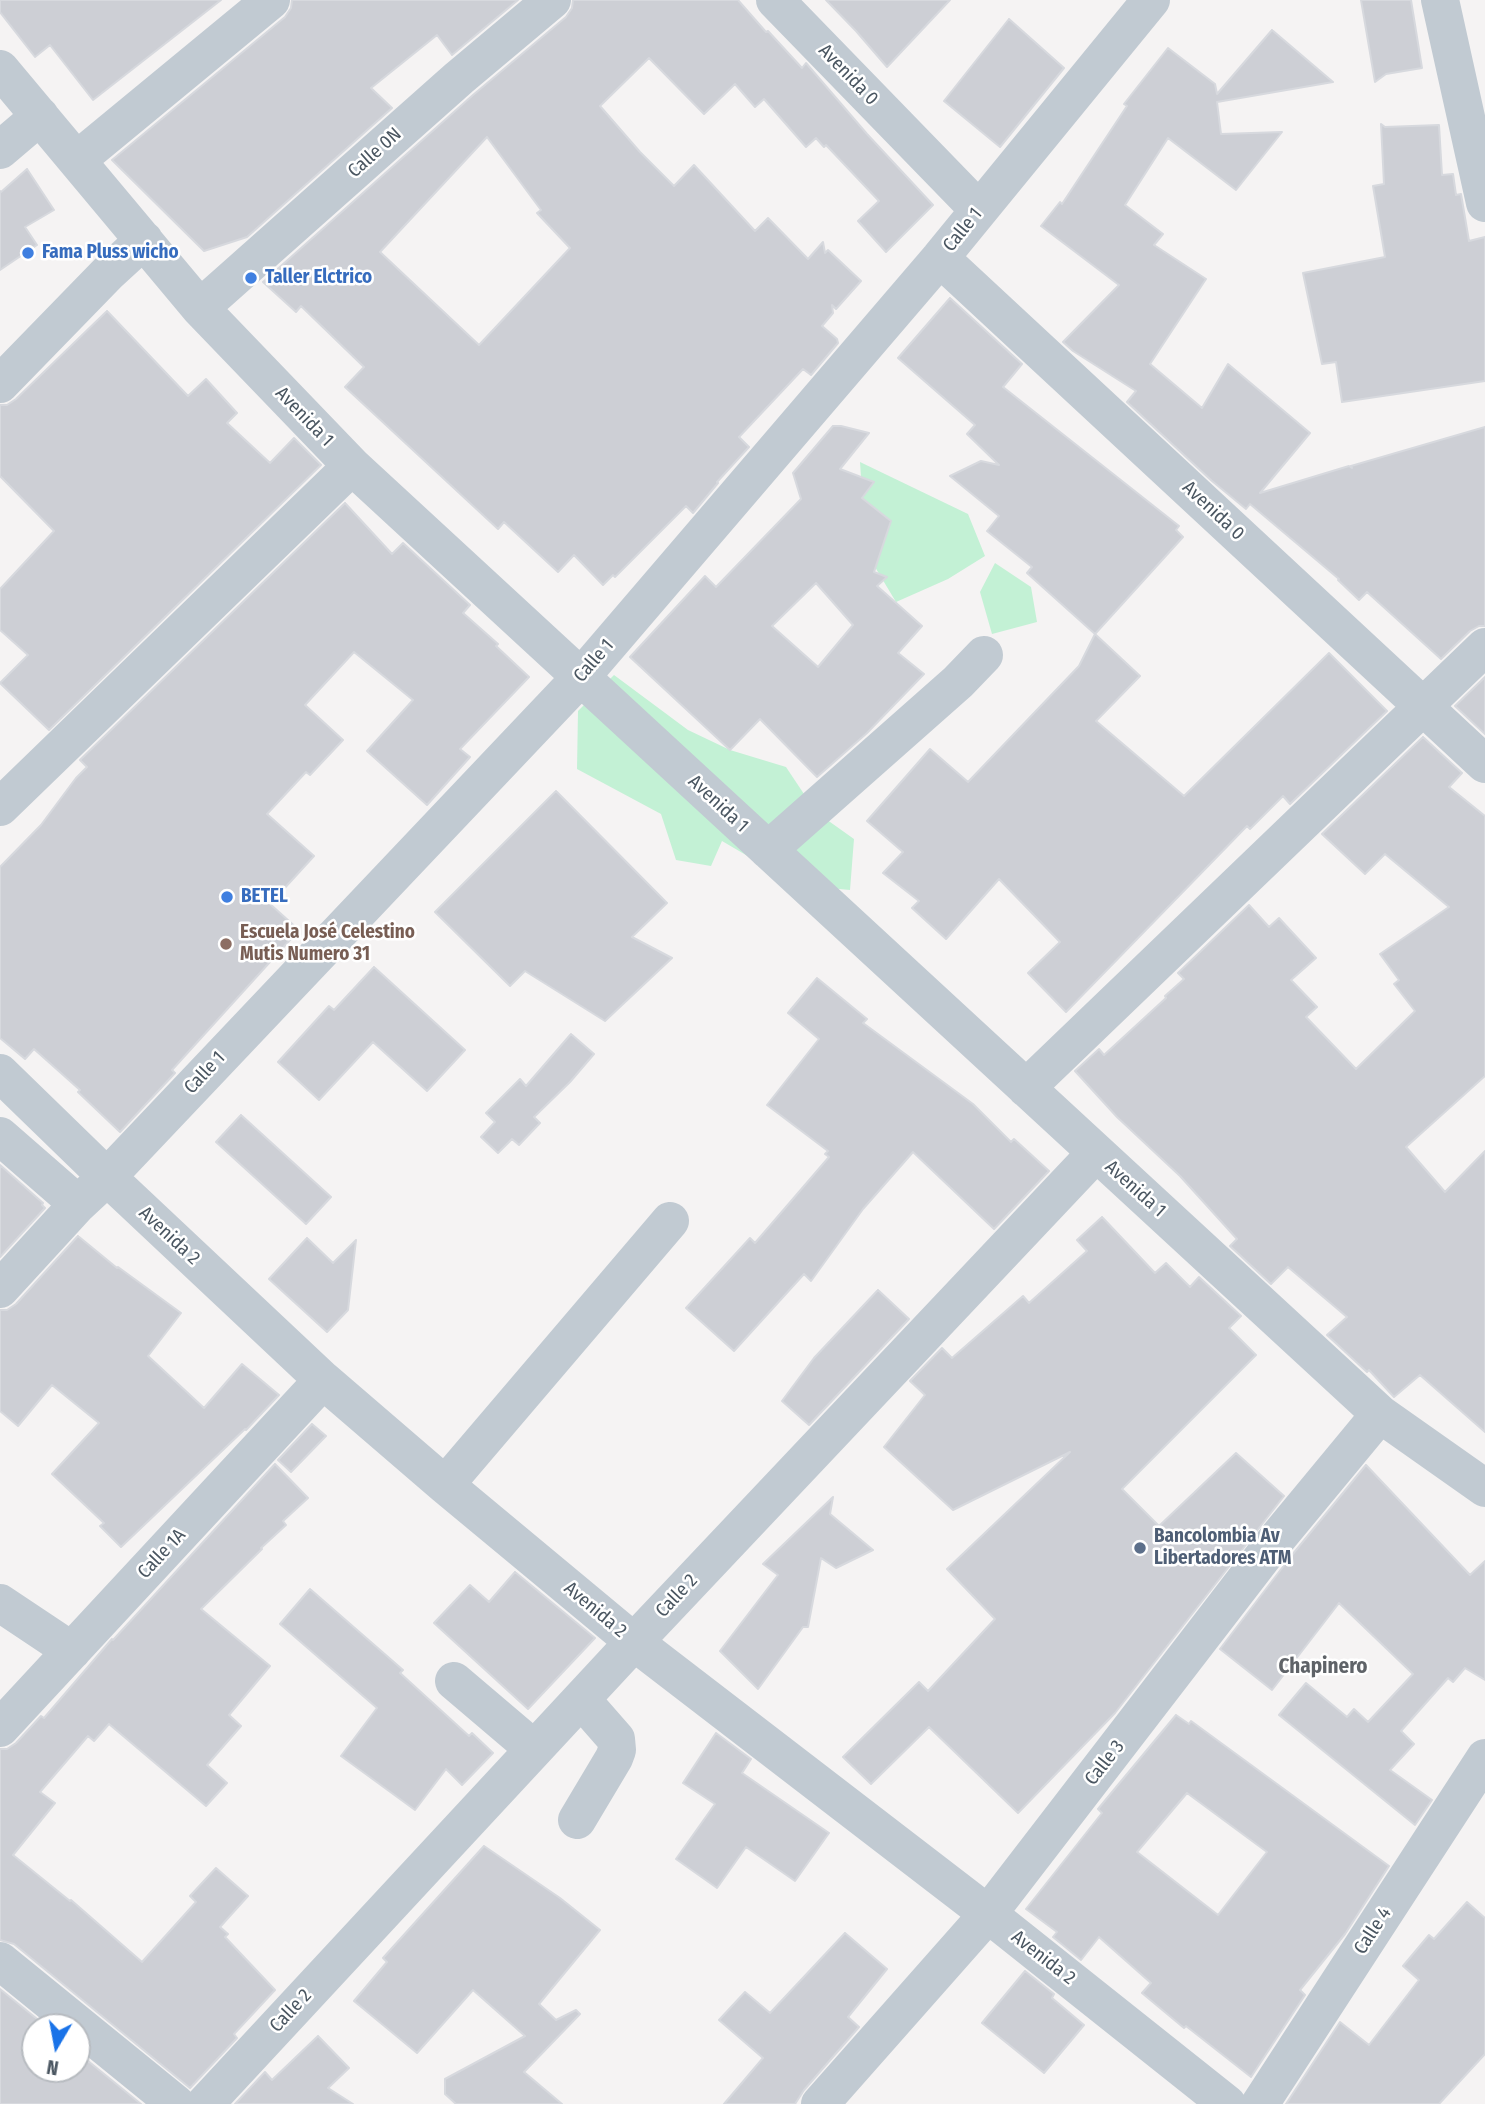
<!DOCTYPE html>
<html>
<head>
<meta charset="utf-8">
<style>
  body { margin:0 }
  #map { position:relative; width:1485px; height:2104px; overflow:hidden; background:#f5f3f3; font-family:"Fira Sans Condensed",sans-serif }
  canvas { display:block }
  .north { position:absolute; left:21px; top:2013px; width:70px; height:70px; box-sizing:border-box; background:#fff; border:2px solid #b7bbc0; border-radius:50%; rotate:190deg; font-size:19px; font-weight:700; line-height:28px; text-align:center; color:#4a5661 }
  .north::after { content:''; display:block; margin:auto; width:24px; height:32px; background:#1a73e8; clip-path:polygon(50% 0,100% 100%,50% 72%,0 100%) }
</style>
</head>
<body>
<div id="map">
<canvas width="1485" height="2104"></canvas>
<div class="north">N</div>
</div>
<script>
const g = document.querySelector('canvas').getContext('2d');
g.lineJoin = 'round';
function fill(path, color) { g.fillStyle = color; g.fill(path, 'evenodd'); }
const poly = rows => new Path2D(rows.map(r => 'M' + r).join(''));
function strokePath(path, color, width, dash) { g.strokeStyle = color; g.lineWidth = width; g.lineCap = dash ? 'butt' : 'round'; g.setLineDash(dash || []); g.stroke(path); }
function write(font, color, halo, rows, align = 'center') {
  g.font = font + ' "Fira Sans Condensed",sans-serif'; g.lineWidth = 5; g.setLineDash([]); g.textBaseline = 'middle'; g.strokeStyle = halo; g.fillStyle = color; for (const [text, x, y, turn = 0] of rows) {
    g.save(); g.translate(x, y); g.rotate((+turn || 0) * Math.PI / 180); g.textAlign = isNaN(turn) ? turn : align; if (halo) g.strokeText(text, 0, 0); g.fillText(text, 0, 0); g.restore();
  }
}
fill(poly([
  [860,462,968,514,985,556,948,579,896,602,866,552],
  [995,563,1031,587,1037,622,992,634,980,592],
  [614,675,688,730,730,750,786,767,816,812,854,839,850,890,797,885,722,841,711,866,676,860,661,814,577,769,578,711]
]), '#c3f1d5');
const building = poly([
  [0,0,221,0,93,100,50,45,35,57,0,12,0,0],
  [292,0,518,0,452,55,437,35,371,88,392,108,247,237,204,251,112,160,285,17,291,8,292,0],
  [573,0,738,0,766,32,768,31,802,68,806,63,867,134,933,205,886,252,858,221,879,201,826,145,824,147,816,138,806,147,764,99,755,107,735,84,704,114,649,58,600,106,640,152,674,186,694,165,755,231,768,218,808,259,823,242,825,253,828,250,861,281,836,309,832,305,833,313,822,326,837,339,838,343,811,375,803,369,739,437,749,447,717,482,718,483,693,513,686,506,615,577,613,575,603,585,574,555,558,572,504,522,498,529,345,387,364,367,301,306,296,312,263,282,473,95,566,17,572,8,573,0],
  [487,137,541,210,537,213,570,248,479,345,380,252,487,137],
  [826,0,950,0,887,67,856,31,826,0],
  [1361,0,1411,0,1422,68,1386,74,1375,82,1361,0],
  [1009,19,1064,68,1000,147,944,101,1009,19],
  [1272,30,1333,82,1217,102,1221,134,1282,132,1236,190,1168,138,1125,205,1163,234,1154,245,1206,279,1150,364,1202,408,1228,364,1310,433,1260,493,1349,466,1352,468,1351,466,1485,427,1485,626,1479,626,1470,631,1441,659,1367,592,1359,600,1338,580,1339,579,1250,504,1246,509,1212,481,1127,402,1136,391,1073,351,1063,342,1119,285,1041,226,1060,202,1062,204,1127,106,1124,104,1168,48,1215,84,1217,94,1272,30],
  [1381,124,1385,127,1439,125,1442,175,1453,174,1456,195,1461,194,1469,241,1485,237,1485,381,1342,402,1336,362,1322,364,1303,273,1385,257,1373,186,1384,184,1381,124],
  [27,169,54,210,25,227,37,245,0,270,0,191,1,192,27,169],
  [950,298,1022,364,1003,387,1179,526,1176,530,1183,537,1095,634,1027,573,1032,567,987,531,999,516,950,476,981,461,999,465,967,434,975,425,898,358,950,298],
  [107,311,188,396,206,379,237,413,227,423,270,463,294,438,321,465,49,730,0,683,28,655,0,630,0,589,54,531,0,476,0,405,7,405,16,399,107,311],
  [833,426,841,426,869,433,840,469,874,482,862,498,891,521,874,572,887,577,877,586,922,626,898,653,924,674,867,733,817,777,760,719,730,750,630,657,705,576,716,587,801,499,793,473,833,426],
  [816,583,853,625,818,667,772,626,816,583],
  [345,503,392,554,403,543,470,605,463,613,498,644,496,646,529,677,460,749,470,757,427,805,367,751,413,700,354,652,305,705,343,740,310,775,306,772,267,814,314,856,270,904,299,930,172,1070,175,1073,120,1132,78,1092,80,1090,34,1049,25,1059,0,1038,0,867,41,825,76,778,87,767,80,760,345,503],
  [1095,634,1140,676,1096,721,1184,796,1329,653,1387,711,1290,804,1283,796,1250,829,1247,826,1066,1012,1028,973,1060,942,999,879,946,939,912,908,919,901,883,873,903,852,867,821,930,749,968,782,1079,666,1095,634],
  [1485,677,1485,734,1455,706,1485,677],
  [1423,737,1462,773,1449,787,1485,816,1485,1076,1406,1147,1445,1192,1485,1151,1485,1432,1420,1375,1394,1397,1369,1370,1367,1372,1327,1335,1347,1317,1288,1267,1271,1284,1230,1246,1237,1239,1180,1176,1117,1117,1075,1071,1099,1049,1104,1055,1166,998,1165,996,1184,979,1178,973,1249,905,1269,927,1279,918,1316,958,1291,980,1317,1007,1306,1017,1356,1069,1415,1011,1394,984,1399,980,1380,954,1449,907,1385,854,1365,874,1322,834,1423,737],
  [556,791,667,903,632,937,672,958,605,1021,525,971,510,986,435,912,556,791],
  [374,967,465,1050,427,1091,373,1042,319,1100,278,1062,329,1006,334,1010,374,967],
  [817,978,867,1019,863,1023,973,1104,1011,1142,1014,1139,1049,1171,994,1229,913,1152,863,1209,811,1281,804,1274,734,1351,686,1308,750,1238,755,1243,829,1157,825,1154,828,1151,767,1105,819,1039,788,1013,817,978],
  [571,1034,594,1054,570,1082,534,1117,540,1123,519,1145,512,1139,498,1153,481,1137,495,1122,486,1113,520,1079,526,1086,571,1034],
  [241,1115,331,1197,306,1224,216,1142,241,1115],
  [0,1165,43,1203,42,1205,45,1208,0,1257,0,1165],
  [1102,1217,1155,1273,1166,1263,1190,1287,1199,1277,1241,1316,1229,1328,1256,1355,1122,1489,1159,1526,1236,1453,1284,1496,1115,1713,1018,1813,929,1727,871,1784,843,1757,919,1682,928,1691,995,1619,947,1569,1070,1452,953,1510,884,1447,925,1395,910,1381,942,1348,952,1358,1023,1296,1029,1303,1087,1251,1077,1240,1102,1217],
  [78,1236,117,1268,118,1267,181,1313,148,1356,204,1408,242,1364,279,1395,246,1430,245,1429,121,1547,100,1526,104,1523,52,1474,99,1423,52,1385,18,1426,0,1411,0,1310,7,1310,16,1304,78,1236],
  [307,1238,333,1263,356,1240,348,1310,327,1332,269,1279,307,1238],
  [878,1290,909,1319,809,1425,782,1401,814,1358,878,1290],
  [312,1424,326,1436,291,1472,278,1460,312,1424],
  [275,1464,308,1498,283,1521,286,1525,261,1548,262,1549,201,1609,270,1666,229,1715,241,1726,207,1765,227,1783,206,1806,109,1724,94,1741,88,1736,40,1792,55,1803,13,1855,70,1901,71,1900,142,1962,196,1902,190,1896,216,1868,248,1896,220,1927,228,1934,225,1937,275,1990,234,2034,237,2038,190,2088,14,1944,0,1940,0,1749,7,1749,16,1743,41,1716,44,1718,112,1639,113,1640,275,1464],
  [1366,1465,1470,1575,1485,1561,1485,1680,1465,1668,1453,1682,1448,1678,1401,1731,1414,1744,1390,1770,1432,1800,1415,1825,1279,1715,1306,1683,1347,1717,1354,1709,1368,1722,1413,1674,1339,1603,1272,1690,1220,1649,1292,1555,1366,1465],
  [833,1497,830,1514,873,1550,836,1568,821,1558,808,1627,803,1627,758,1689,720,1651,778,1575,763,1564,833,1497],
  [515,1572,595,1638,528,1709,434,1623,470,1585,489,1602,515,1572],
  [310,1589,403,1670,400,1673,469,1736,472,1733,493,1753,462,1785,446,1769,415,1810,341,1756,377,1708,280,1624,310,1589],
  [1176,1715,1189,1724,1191,1721,1389,1866,1345,1934,1300,1990,1305,1995,1251,2077,1186,2026,1184,2028,1142,1993,1151,1983,1099,1937,1081,1960,1053,1937,1057,1932,1026,1909,1102,1813,1098,1809,1176,1715],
  [1187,1793,1267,1852,1218,1915,1137,1852,1187,1793],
  [716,1733,751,1759,742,1773,829,1833,795,1881,746,1847,717,1888,676,1859,715,1804,683,1783,716,1733],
  [484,1846,560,1898,600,1930,539,2004,556,2020,576,2010,580,2014,524,2072,562,2104,456,2104,445,2094,445,2079,525,2036,473,1990,417,2053,354,2001,387,1962,383,1958,484,1846],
  [1467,1902,1485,1918,1485,2054,1439,2104,1286,2104,1340,2022,1369,2045,1419,1980,1403,1966,1429,1935,1434,1939,1467,1902],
  [845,1933,887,1969,848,2017,859,2027,804,2090,795,2104,724,2104,763,2058,719,2020,745,1992,770,2013,845,1933],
  [1025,1971,1054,1994,1052,1998,1084,2025,1044,2073,982,2023,1025,1971],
  [0,1989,47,2027,35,2027,35,2069,77,2069,77,2052,141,2104,0,2104,0,1989],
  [318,2036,349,2068,328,2088,353,2104,235,2104,265,2072,272,2080,318,2036]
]);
fill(building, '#cdcfd5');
strokePath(building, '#d7d9de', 2);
strokePath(poly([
  [775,0,979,210],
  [1440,0,1485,203],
  [0,69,200,308,352,466,1380,1414,1485,1488],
  [0,150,40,116],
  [77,160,271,0],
  [940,258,1485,764],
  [200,308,459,78,552,0],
  [0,384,108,273,144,240],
  [0,807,352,466],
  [768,850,958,682,984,655],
  [0,1073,107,1177,323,1380,445,1485,634,1642,988,1914,1227,2104],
  [1026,1088,1485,647],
  [0,1136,78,1204],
  [0,1289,78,1204,107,1177,581,677,940,258,1151,0],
  [445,1485,670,1221],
  [0,1603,72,1651],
  [454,1681,534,1749],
  [0,1728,323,1380],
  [577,1820,614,1758,617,1750,616,1739,581,1699],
  [0,1961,176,2104],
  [205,2104,634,1642,1096,1153],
  [820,2104,988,1914,1275,1541,1380,1414],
  [1260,2104,1485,1758]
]), '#c1cad2', 38);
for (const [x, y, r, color] of [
  [28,253,7,"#3f7fe0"],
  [251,278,7,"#3f7fe0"],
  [227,897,7,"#3f7fe0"],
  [226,944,7,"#8d6e63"],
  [1140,1548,7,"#5c6f8a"]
]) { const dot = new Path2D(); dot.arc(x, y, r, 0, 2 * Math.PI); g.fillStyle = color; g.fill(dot); strokePath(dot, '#fff', 2.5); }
write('19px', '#4a5661', '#fff', [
  ["Avenida 0",848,75,46],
  ["Calle 0N",375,153,-42],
  ["Calle 1",963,230,-51],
  ["Avenida 1",304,417,46],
  ["Avenida 0",1213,511,43],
  ["Calle 1",594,661,-49],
  ["Avenida 1",718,804,43],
  ["Calle 1",205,1073,-47],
  ["Avenida 1",1135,1189,42],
  ["Avenida 2",169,1236,43],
  ["Calle 1A",162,1554,-47],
  ["Calle 2",677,1596,-47],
  ["Avenida 2",595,1610,40],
  ["Calle 3",1105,1763,-52],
  ["Calle 4",1373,1931,-57],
  ["Avenida 2",1043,1958,38],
  ["Calle 2",291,2011,-47]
]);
write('bold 19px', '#366cbe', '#fff', [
  ["Fama Pluss wicho",42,253],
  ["Taller Elctrico",265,278],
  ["BETEL",241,897]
], 'left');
write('bold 19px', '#785e54', '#fff', [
  ["Escuela José Celestino",240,933],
  ["Mutis Numero 31",240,955]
], 'left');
write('bold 19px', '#4e5e75', '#fff', [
  ["Bancolombia Av",1154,1537],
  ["Libertadores ATM",1154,1559]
], 'left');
write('bold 21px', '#5f6368', '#fff', [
  ["Chapinero",1323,1667]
]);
</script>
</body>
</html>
